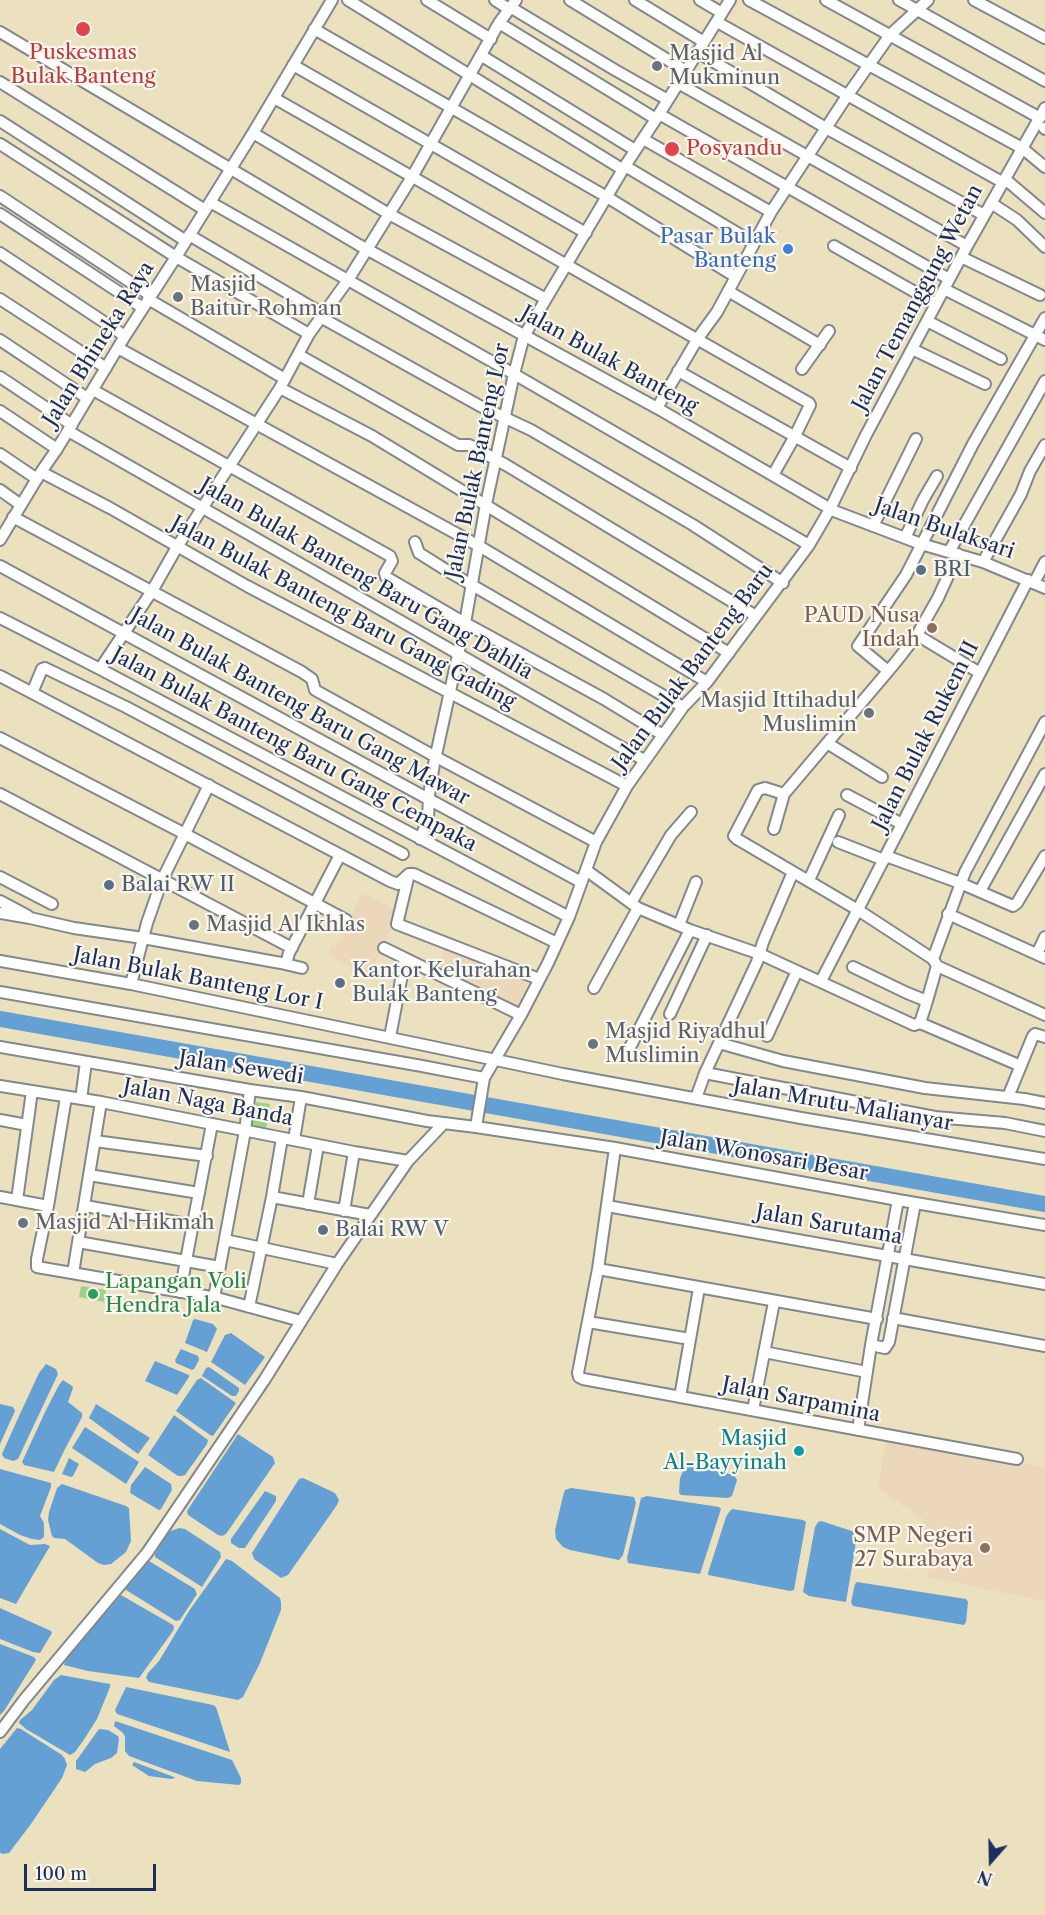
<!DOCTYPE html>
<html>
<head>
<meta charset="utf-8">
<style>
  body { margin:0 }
  #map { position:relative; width:1045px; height:1915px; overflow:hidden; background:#ebe1bf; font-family:"Libre Caslon Text",serif }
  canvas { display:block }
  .north { position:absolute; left:961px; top:1831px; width:60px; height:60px; -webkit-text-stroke:4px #fbf7ec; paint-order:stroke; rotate:200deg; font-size:16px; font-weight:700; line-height:24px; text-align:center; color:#1b2f5e }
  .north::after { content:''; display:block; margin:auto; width:21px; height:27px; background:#1b2f5e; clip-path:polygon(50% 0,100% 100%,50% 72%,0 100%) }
  .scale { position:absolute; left:24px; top:1864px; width:132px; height:27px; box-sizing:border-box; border:3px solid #1b2f5e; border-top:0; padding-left:8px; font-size:18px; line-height:21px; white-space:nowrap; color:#1b2f5e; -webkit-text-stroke:4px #fbf7ec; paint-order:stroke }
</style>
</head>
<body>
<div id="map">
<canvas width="1045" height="1915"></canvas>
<div class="north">N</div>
<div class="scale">100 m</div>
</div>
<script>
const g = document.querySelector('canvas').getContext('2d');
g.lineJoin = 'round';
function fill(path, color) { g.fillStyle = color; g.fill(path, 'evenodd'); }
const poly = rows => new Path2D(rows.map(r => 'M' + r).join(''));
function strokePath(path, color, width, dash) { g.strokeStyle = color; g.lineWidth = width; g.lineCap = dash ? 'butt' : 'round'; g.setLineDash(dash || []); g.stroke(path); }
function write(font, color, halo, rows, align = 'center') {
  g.font = font + ' "Libre Caslon Text",serif'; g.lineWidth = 4.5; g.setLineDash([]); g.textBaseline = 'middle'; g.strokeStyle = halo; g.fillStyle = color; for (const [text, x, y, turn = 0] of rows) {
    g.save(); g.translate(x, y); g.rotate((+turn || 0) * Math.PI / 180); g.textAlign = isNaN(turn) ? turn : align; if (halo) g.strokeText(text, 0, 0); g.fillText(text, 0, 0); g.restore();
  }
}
fill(poly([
  [362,893,400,912,369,975,328,955,333,943,337,945],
  [446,944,531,976,516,1012,435,973],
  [886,1440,1045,1467,1045,1601,928,1577,923,1519,878,1489]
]), '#edd7ba');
fill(poly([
  [256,1102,270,1104,266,1128,252,1125],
  [81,1286,106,1290,104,1302,79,1297]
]), '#9ad386');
fill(poly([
  [195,1319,213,1324,217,1329,207,1352,185,1343,193,1320],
  [231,1333,265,1357,245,1385,211,1362,225,1335],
  [181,1349,198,1356,199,1360,194,1369,192,1370,176,1363,175,1360],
  [155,1361,189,1375,189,1377,177,1395,145,1381],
  [46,1364,56,1369,58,1374,18,1459,13,1461,4,1458,2,1454,19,1416,39,1373],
  [209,1367,239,1388,239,1391,236,1396,232,1396,202,1376,206,1368],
  [201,1378,236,1403,213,1436,210,1435,176,1411,197,1380],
  [63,1380,72,1386,73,1388,68,1402,82,1413,82,1417,65,1449,54,1472,24,1465,22,1462,46,1410,59,1385],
  [0,1404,13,1407,15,1411,0,1444],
  [96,1404,150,1438,138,1454,89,1418],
  [174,1415,208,1440,207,1444,185,1475,182,1476,178,1476,148,1455],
  [85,1427,139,1462,126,1484,72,1448],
  [238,1434,273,1457,275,1463,226,1534,222,1536,218,1535,188,1515,187,1511],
  [69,1458,79,1464,73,1476,71,1477,62,1474],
  [686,1465,734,1475,737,1480,732,1496,728,1498,681,1495,679,1493,680,1478],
  [145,1467,171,1484,172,1490,161,1509,159,1510,130,1493,131,1485],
  [0,1469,51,1483,51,1487,40,1516,44,1523,44,1537,40,1540,32,1539,20,1535,0,1524],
  [303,1478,335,1493,339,1500,337,1505,288,1575,281,1578,254,1559,252,1553,299,1479],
  [62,1484,126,1506,129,1508,131,1541,126,1552,111,1564,104,1565,98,1563,65,1539,54,1538,52,1536,48,1520,49,1512,57,1488],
  [571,1488,634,1497,636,1503,623,1555,619,1560,570,1550,563,1547,556,1539,555,1530,563,1496,565,1490],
  [265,1491,276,1496,276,1501,245,1548,239,1548,231,1543,231,1539],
  [647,1496,719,1507,721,1509,700,1574,628,1563,627,1558,641,1498],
  [732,1509,803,1520,806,1522,794,1590,790,1591,708,1575,708,1573,726,1517,729,1512],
  [821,1521,855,1532,857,1536,846,1602,809,1596,803,1592,815,1527,818,1522],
  [179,1528,185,1529,220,1552,221,1557,202,1587,155,1557,155,1554,168,1532],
  [0,1529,30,1545,45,1544,50,1546,16,1604,0,1598],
  [226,1559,232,1561,280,1598,281,1602,281,1610,260,1663,243,1697,238,1700,149,1682,146,1678,148,1673,159,1661,189,1611],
  [149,1561,195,1589,196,1592,197,1594,180,1620,176,1621,126,1590,127,1587],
  [857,1582,966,1599,968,1602,966,1622,964,1625,853,1606,851,1602,855,1584],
  [121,1595,173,1625,174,1627,173,1631,139,1678,88,1671,64,1665,66,1658],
  [0,1608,51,1631,52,1633,40,1653,33,1652,0,1639],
  [0,1644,34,1657,36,1660,4,1711,0,1715],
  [61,1675,104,1683,110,1684,110,1687,97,1719,83,1741,75,1752,70,1755,26,1729,19,1723,20,1720,32,1710,54,1680],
  [126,1687,213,1705,216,1707,230,1752,117,1714,115,1710],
  [115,1721,232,1760,241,1778,241,1783,239,1785,197,1781,129,1756,125,1751,125,1737,123,1733,114,1726],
  [17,1728,21,1729,62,1755,65,1759,67,1765,62,1778,31,1824,9,1853,3,1854,0,1853,0,1749],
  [99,1729,108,1730,118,1736,119,1739,117,1753,111,1758,95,1764,85,1772,76,1769,76,1761],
  [134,1762,174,1777,175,1778,171,1779,149,1776,132,1765]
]), '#64a0d4');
strokePath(poly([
  [0,1019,1045,1204]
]), '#64a0d4', 16);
const minor = poly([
  [348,0,622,169],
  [427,0,491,39],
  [495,0,509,9],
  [570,0,686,71],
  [635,0,704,42],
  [700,0,722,13],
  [749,0,1022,148,1045,167],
  [826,0,1040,118],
  [899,0,1045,81],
  [974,0,1045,38],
  [510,7,615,70,668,100],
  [717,22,1002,182],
  [499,23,656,119],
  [314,29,607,197,736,277],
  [0,32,359,245,657,408,834,511,921,544,983,562,1045,588],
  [697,52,826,128,984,215],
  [482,56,635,150],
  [293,65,586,233],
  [0,82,205,210],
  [678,83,967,246],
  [274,98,809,403,810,405,795,436,773,475],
  [659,114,949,279],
  [0,121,186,241],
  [1044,128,1045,129],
  [253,133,389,214,546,299],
  [643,139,771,212],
  [0,144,176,257,309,334],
  [625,166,754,243],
  [1005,179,1045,213],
  [0,196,150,295],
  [210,202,514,374,809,545],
  [991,203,1017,220,1045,247],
  [0,214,143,308],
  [189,235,325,315],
  [834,246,936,304],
  [0,253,125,336],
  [961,257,1040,295],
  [944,289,1045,340],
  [728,291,820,345],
  [0,299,106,368],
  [148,299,285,379],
  [322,318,480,406,531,430,693,525,783,583],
  [927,321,1001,359],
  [0,340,87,398],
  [118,348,479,546,707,682],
  [912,349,985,384],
  [299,355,458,445,469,445,506,465,756,616],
  [802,369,829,331],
  [678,371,851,468],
  [0,377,72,425],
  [280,388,372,436,729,653],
  [93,390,390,556,392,561,385,573,386,577,465,623,604,699,663,735],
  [657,408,698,338,717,312,771,212,847,96,890,35,928,0],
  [0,411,57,449],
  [68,431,644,760],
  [0,454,37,479],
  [41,472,110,508,247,586,627,786],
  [0,490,21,505],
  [13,517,302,672,312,679,315,690,436,757,596,842],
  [873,526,916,439],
  [905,538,923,500,937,476],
  [0,540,41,472,57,449,125,336,176,257,253,133,332,0],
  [415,542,419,553,446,570,683,707],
  [949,552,1045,381],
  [958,554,938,598,917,635,895,663,784,794,765,788,758,790,734,836,737,839,858,910,933,959,937,966,1045,1015],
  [983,562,1021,494,1030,471,1045,445],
  [0,566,581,882],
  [1034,583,1045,562],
  [0,618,100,669,569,917],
  [917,635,980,673],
  [100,669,152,591,177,547,280,388,309,334,348,280,412,177,499,23,516,0],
  [888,671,858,646,906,575,973,444,1045,318],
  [0,676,390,881,398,884,409,874,414,874,557,943],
  [32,693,42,669,45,668,126,707,403,854],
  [0,738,185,834,346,920],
  [827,743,882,777],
  [0,794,292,948],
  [847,795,902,824],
  [774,829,784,794],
  [420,839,428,820,429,795,434,764,465,623,486,504,514,374,524,336,625,166,656,119,730,0],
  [838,842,884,860],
  [886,856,960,883,1013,906,1017,903,1045,856],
  [586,870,638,908,690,930,760,954,914,1025,920,1023,1021,1066],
  [409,874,397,924,539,979],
  [0,877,52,904],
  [809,880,839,815],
  [980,891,1045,774],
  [0,901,28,916],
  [631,903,671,835,691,812],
  [0,913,30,918,74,928,143,938,281,963,302,968],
  [948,914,1045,958],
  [679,925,696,882],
  [384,948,521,1015],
  [1037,954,1045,937],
  [933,959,965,872,1045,722],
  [0,961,131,984,563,1074,801,1118,1045,1159],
  [286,964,289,953,340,855],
  [853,967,907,993,927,1001,937,966],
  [821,981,1028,580],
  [131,984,147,923,162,880,209,785],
  [594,988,638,908],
  [0,992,422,1066,484,1078],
  [670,1014,707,935],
  [920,1023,927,1001],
  [767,1036,797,971],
  [390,1037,405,959],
  [719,1043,783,1061,925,1088,1024,1099,1045,1103],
  [0,1047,250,1090,301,1097,427,1121,476,1127,615,1148,898,1200,1045,1225],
  [625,1057,690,930],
  [705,1073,935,1117,1005,1123,1045,1131],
  [0,1086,101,1102,354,1152,408,1161],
  [66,1097,48,1206,37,1259,37,1267,217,1298,301,1321],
  [1008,1097,1033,1036,1035,1034,1045,1037],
  [696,1098,705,1073,757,962,763,942,793,872],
  [81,1099,86,1062],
  [0,1120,27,1125],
  [476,1127,484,1078,521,1015,548,963,569,917,596,842,627,786,683,707,707,682,809,545,830,509,866,435,967,246,1045,108],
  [294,1140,301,1097],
  [95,1141,207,1156],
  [615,1148,598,1269,578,1373,579,1377,583,1379,1017,1459],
  [89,1175,199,1193],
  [0,1197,48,1206],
  [272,1197,370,1215],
  [17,1200,32,1091],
  [308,1204,318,1145],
  [85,1206,193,1225],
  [607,1206,1045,1284],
  [344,1211,354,1152],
  [225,1240,337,1264],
  [78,1242,220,1267],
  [598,1269,877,1319],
  [73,1273,101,1102],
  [180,1292,212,1124],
  [214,1298,245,1131,250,1090],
  [249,1307,272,1197,282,1138],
  [893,1318,1045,1346],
  [588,1322,690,1339],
  [871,1345,885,1348,889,1342,915,1203],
  [764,1352,867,1372],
  [680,1397,699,1288],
  [753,1410,774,1302],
  [858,1430,871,1345,898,1200],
  [0,1732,24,1700,147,1553,265,1379,337,1264,408,1161,444,1123]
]);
strokePath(minor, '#83888e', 14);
strokePath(minor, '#fff', 10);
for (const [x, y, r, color] of [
  [83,29,8,"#e0444e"],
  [657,66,6,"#6b7280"],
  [672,149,8,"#e0444e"],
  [788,249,6,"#3f7fe0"],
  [178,297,6,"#6b7280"],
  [921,570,6,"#5c6f8a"],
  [932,628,6,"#8d6e63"],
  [869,713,6,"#6b7280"],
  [109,885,6,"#5c6f8a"],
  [194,925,6,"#6b7280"],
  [340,983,6,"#5c6f8a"],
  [593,1044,6,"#6b7280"],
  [23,1223,6,"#6b7280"],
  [323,1230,6,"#5c6f8a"],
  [93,1294,6,"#2e9e5b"],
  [799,1451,6,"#0f9aa8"],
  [985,1548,6,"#8d6e63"]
]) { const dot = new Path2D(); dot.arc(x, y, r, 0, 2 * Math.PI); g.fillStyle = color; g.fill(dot); strokePath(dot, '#fbf7ec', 2); }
write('21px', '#be3a42', '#fbf7ec', [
  ["Puskesmas",83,53],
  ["Bulak Banteng",83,77],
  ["Posyandu",686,149,"left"]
]);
write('21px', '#5b616d', '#fbf7ec', [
  ["Masjid Al",669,54],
  ["Mukminun",669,78],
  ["Masjid",190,285],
  ["Baitur Rohman",190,309],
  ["Masjid Ittihadul",857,701,"right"],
  ["Muslimin",857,725,"right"],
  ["Masjid Al Ikhlas",206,925],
  ["Masjid Riyadhul",605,1032],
  ["Muslimin",605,1056],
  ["Masjid Al Hikmah",35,1223]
], 'left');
write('21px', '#366cbe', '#fbf7ec', [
  ["Pasar Bulak",776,237],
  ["Banteng",776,261]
], 'right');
write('21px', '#1b2f5e', '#fbf7ec', [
  ["Jalan Temanggung Wetan",918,298,-62],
  ["Jalan Bhineka Raya",99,344,-58],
  ["Jalan Bulak Banteng",609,360,29],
  ["Jalan Bulak Banteng Lor",478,461,-78],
  ["Jalan Bulaksari",944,529,19],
  ["Jalan Bulak Banteng Baru Gang Dahlia",366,579,30],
  ["Jalan Bulak Banteng Baru Gang Gading",343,613,28],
  ["Jalan Bulak Banteng Baru",693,667,-53],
  ["Jalan Bulak Banteng Baru Gang Mawar",300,707,29],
  ["Jalan Bulak Rukem II",926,736,-63],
  ["Jalan Bulak Banteng Baru Gang Cempaka",294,750,28],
  ["Jalan Bulak Banteng Lor I",198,979,11],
  ["Jalan Sewedi",241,1068,9],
  ["Jalan Naga Banda",208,1103,11],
  ["Jalan Mrutu Malianyar",843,1105,10],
  ["Jalan Wonosari Besar",764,1156,10],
  ["Jalan Sarutama",829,1225,10],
  ["Jalan Sarpamina",801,1400,11]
]);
write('21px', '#4e5e75', '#fbf7ec', [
  ["BRI",933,570],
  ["Balai RW II",121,885],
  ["Kantor Kelurahan",352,971],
  ["Bulak Banteng",352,995],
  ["Balai RW V",335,1230]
], 'left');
write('21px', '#785e54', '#fbf7ec', [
  ["PAUD Nusa",920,616],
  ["Indah",920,640],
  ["SMP Negeri",973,1536],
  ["27 Surabaya",973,1560]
], 'right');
write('21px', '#27864d', '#fbf7ec', [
  ["Lapangan Voli",105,1282],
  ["Hendra Jala",105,1306]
], 'left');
write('21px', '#0d838f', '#fbf7ec', [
  ["Masjid",787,1439],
  ["Al-Bayyinah",787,1463]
], 'right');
</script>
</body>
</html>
